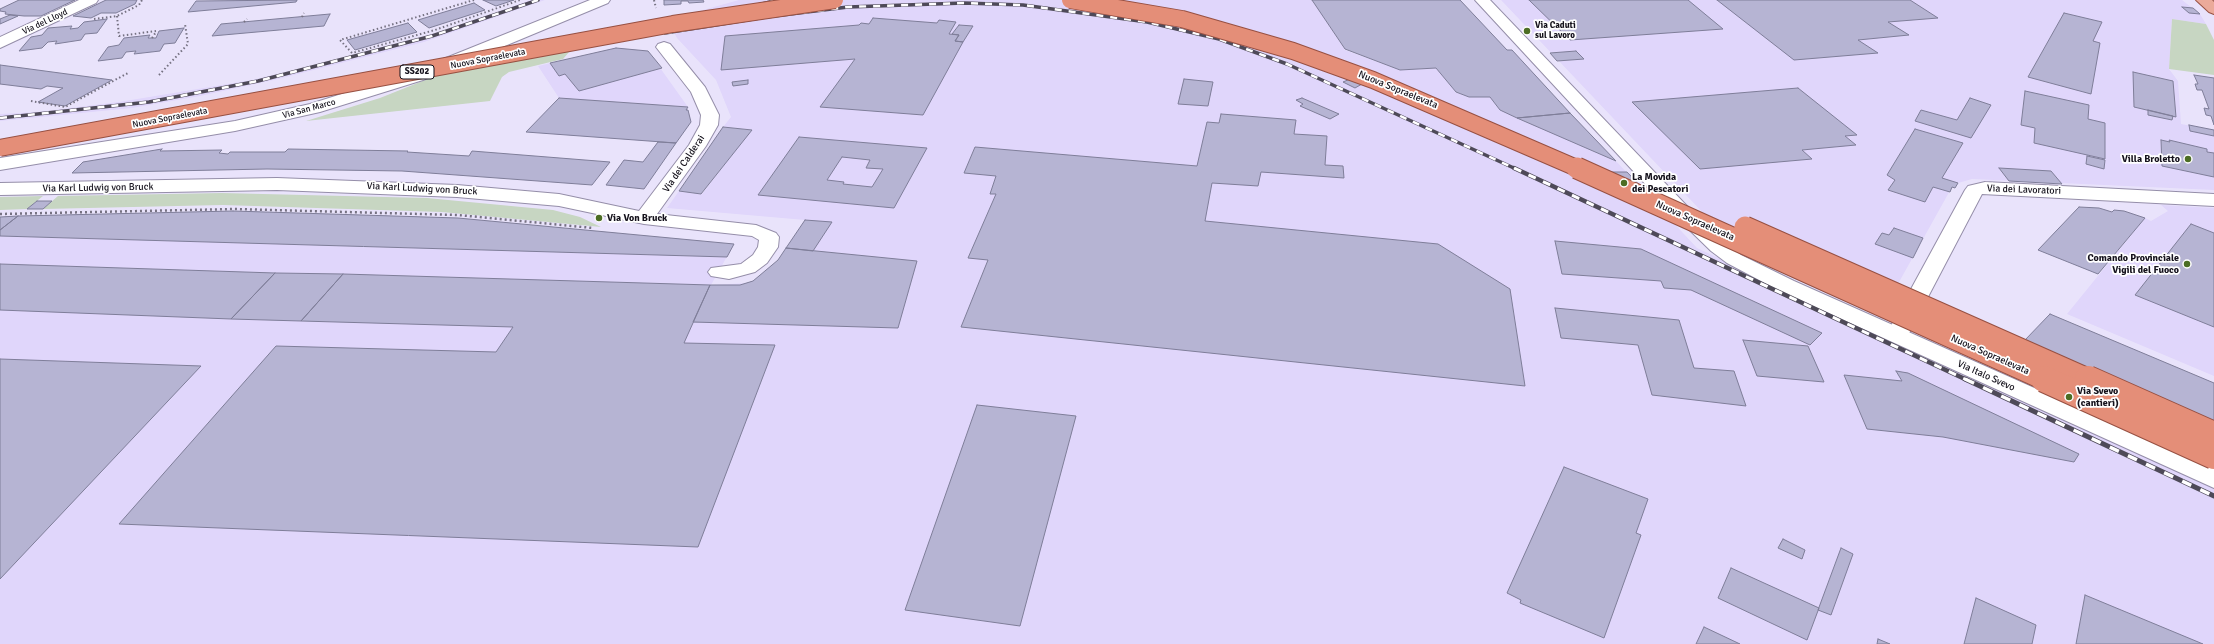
<!DOCTYPE html>
<html>
<head>
<meta charset="utf-8">
<style>
  body { margin:0 }
  canvas { display:block; background:#e9e3fb }
</style>
</head>
<body>
<canvas width="2214" height="644"></canvas>
<script>
const g = document.querySelector('canvas').getContext('2d');
g.lineJoin = 'round';
function fill(path, color) { g.fillStyle = color; g.fill(path, 'evenodd'); }
const poly = rows => new Path2D(rows.map(r => 'M' + r).join(''));
function strokePath(path, color, width, dash) { g.strokeStyle = color; g.lineWidth = width; g.lineCap = dash ? 'butt' : 'round'; g.setLineDash(dash || []); g.stroke(path); }
function write(font, color, halo, rows, align = 'center') {
  g.font = font + ' Signika,sans-serif'; g.lineWidth = 3.5; g.setLineDash([]); g.textBaseline = 'middle'; g.strokeStyle = halo; g.fillStyle = color; for (const [text, x, y, turn = 0] of rows) {
    g.save(); g.translate(x, y); g.rotate((+turn || 0) * Math.PI / 180); g.textAlign = isNaN(turn) ? turn : align; if (halo) g.strokeText(text, 0, 0); g.fillText(text, 0, 0); g.restore();
  }
}
fill(poly([
  [531,0,545,0,424,42,278,79,200,96,132,108,0,121,0,114,38,112,119,102,252,80,372,52,450,29],
  [739,0,1312,0,1345,50,1400,70,1436,68,1456,92,1469,97,1490,97,1500,110,1616,161,1697,248,2214,489,2214,644,0,644,0,217,233,211,458,218,734,244,711,285,748,283,761,277,778,261,805,220,667,208,679,191,702,194,751,130,723,127,731,117,716,80,677,38,667,20],
  [1501,0,2182,0,2200,14,2206,24,2172,19,2169,69,2178,81,2181,124,2214,130,2214,190,1972,179,1958,183,1955,188,1952,187,1884,309,1705,215],
  [616,48,648,51,688,107,687,109,691,122,676,143,526,132,559,98,538,66],
  [2161,205,2214,208,2214,376,2067,314,2145,218,2151,221,2168,211]
]), '#e0d6fb');
fill(poly([
  [2172,19,2206,24,2214,40,2214,75,2169,69],
  [570,51,563,59,509,72,502,77,490,101,306,121,380,98,440,74],
  [222,193,427,198,553,210,580,217,601,227,442,212,223,205,43,209,58,196],
  [43,196,27,209,0,210,0,197]
]), '#c7d6c2');
const building = poly([
  [19,0,75,0,41,16,24,16,5,14,6,12,0,11,0,9,19,0],
  [106,0,137,0,135,4,116,13,101,13,91,18,73,16,106,0],
  [297,0,296,2,188,12,196,1,297,0],
  [483,0,514,0,496,6,483,0],
  [664,0,703,0,704,2,689,3,688,1,681,1,681,4,664,5,664,0],
  [1312,0,1460,0,1507,50,1512,50,1570,113,1517,118,1500,110,1490,97,1469,97,1456,92,1436,68,1400,70,1345,49,1312,0],
  [1529,0,1688,0,1723,29,1570,40,1529,0],
  [1717,0,1910,0,1938,18,1888,22,1909,35,1858,40,1878,53,1794,60,1717,0],
  [474,3,485,10,429,28,418,20,474,3],
  [2182,7,2193,8,2200,14,2189,13,2182,7],
  [2064,13,2102,22,2093,41,2100,43,2091,94,2028,77,2064,13],
  [330,14,324,26,212,36,221,24,330,14],
  [10,15,18,16,0,24,0,19,10,15],
  [873,18,937,23,939,20,956,22,949,34,959,35,955,41,963,42,923,115,820,107,855,59,721,70,725,36,859,25,861,23,869,24,873,18],
  [107,19,97,33,85,34,81,40,55,44,57,41,48,42,42,48,19,51,31,37,42,35,48,28,72,26,70,29,78,28,84,22,107,19],
  [408,23,417,32,355,50,347,40,408,23],
  [959,25,973,26,963,42,955,41,959,35,952,34,959,25],
  [184,28,175,43,164,44,160,51,134,54,136,51,126,52,122,58,98,61,108,47,119,45,124,38,150,35,148,38,156,38,159,31,184,28],
  [616,48,648,51,662,68,579,91,565,74,559,76,550,63,616,48],
  [1576,51,1584,59,1557,61,1550,53,1576,51],
  [0,65,112,80,65,106,38,102,63,88,47,86,41,89,0,84,0,65],
  [2133,72,2173,81,2176,117,2134,107,2133,72],
  [2194,75,2214,78,2214,125,2211,116,2206,115,2204,108,2209,109,2202,90,2197,90,2195,84,2198,84,2194,75],
  [1184,79,1213,82,1208,106,1178,104,1184,79],
  [1350,79,1362,84,1355,88,1343,82,1350,79],
  [748,80,748,84,733,86,732,82,748,80],
  [1798,88,1857,135,1845,136,1856,145,1802,150,1812,159,1700,169,1632,102,1798,88],
  [2025,91,2089,105,2088,119,2105,123,2105,159,2034,143,2035,128,2021,125,2025,91],
  [559,98,688,107,686,110,688,110,691,122,676,143,526,132,559,98],
  [1302,98,1339,114,1330,119,1300,106,1303,104,1296,100,1302,98],
  [1970,98,1991,105,1971,138,1915,121,1921,110,1957,120,1970,98],
  [2148,110,2173,116,2172,120,2148,115,2148,110],
  [1570,113,1616,161,1517,118,1570,113],
  [1221,114,1296,120,1294,134,1327,136,1325,165,1343,166,1344,178,1261,172,1258,186,1212,183,1205,221,1438,244,1510,289,1525,386,961,327,988,260,968,258,996,194,990,194,996,176,964,173,975,147,1197,166,1207,122,1219,123,1221,114],
  [2189,125,2214,130,2214,136,2190,131,2189,125],
  [723,127,752,130,701,194,679,191,723,127],
  [1915,129,1963,143,1942,178,1958,183,1955,188,1952,187,1950,192,1933,187,1925,202,1888,190,1895,180,1887,175,1915,129],
  [799,137,927,148,894,208,758,195,799,137],
  [842,157,870,160,866,168,883,169,872,187,843,184,844,182,827,180,842,157],
  [2161,140,2170,142,2169,140,2207,149,2207,152,2214,153,2214,177,2162,166,2161,140],
  [658,142,676,143,644,189,606,185,624,160,643,162,658,142],
  [162,149,160,151,222,150,219,153,228,154,230,152,285,152,288,149,408,151,407,152,469,156,472,151,610,162,592,185,402,171,267,169,72,173,83,162,162,149],
  [2087,156,2105,160,2104,169,2086,164,2087,156],
  [1999,168,2051,171,2062,184,2009,181,1999,168],
  [1601,172,1627,172,1647,193,1601,172],
  [37,201,52,201,43,209,27,209,37,201],
  [2079,207,2099,208,2112,212,2114,210,2124,211,2145,218,2098,274,2038,250,2079,207],
  [233,211,458,218,734,244,727,257,0,236,0,230,18,216,233,211],
  [18,216,0,230,0,217,18,216],
  [805,220,832,222,813,251,786,248,805,220],
  [2191,224,2214,233,2214,327,2135,295,2191,224],
  [1894,228,1923,238,1913,258,1875,244,1882,233,1889,235,1894,228],
  [1555,241,1641,249,1822,333,1810,345,1691,290,1664,288,1661,281,1562,274,1555,241],
  [786,248,917,261,898,328,693,322,710,285,740,285,753,281,778,260,786,248],
  [0,264,275,273,231,319,0,310,0,264],
  [275,273,343,274,301,321,231,319,275,273],
  [343,274,710,285,684,343,775,345,698,547,119,524,276,346,496,352,513,327,301,321,343,274],
  [1555,308,1679,320,1694,368,1734,371,1746,406,1652,395,1638,345,1561,338,1555,308],
  [2050,314,2214,383,2214,423,2025,340,2050,314],
  [1743,340,1808,346,1824,382,1757,376,1743,340],
  [0,359,201,366,0,579,0,359],
  [1896,371,1908,373,2079,454,2074,462,1943,437,1867,429,1844,375,1902,381,1896,371],
  [977,405,1076,416,1020,626,905,610,977,405],
  [1564,467,1648,499,1636,533,1641,535,1604,638,1520,603,1521,600,1507,593,1564,467],
  [1783,539,1805,550,1802,559,1778,548,1783,539],
  [1841,548,1853,554,1831,615,1818,610,1841,548],
  [1731,568,1819,608,1807,640,1718,598,1731,568],
  [2085,595,2203,644,2076,644,2085,595],
  [1976,598,2036,625,2032,644,1964,644,1976,598],
  [1704,627,1740,644,1696,644,1704,627],
  [1878,639,1890,644,1877,644,1878,639]
]);
fill(building, '#b6b4d3');
strokePath(building, '#7f7e99', 1);
const minor = poly([
  [79,0,98,0,96,3,0,48,0,37,79,0],
  [590,0,610,0,608,3,423,80,320,112,235,131,0,170,0,158,235,121,310,104,411,72,590,0],
  [664,42,670,44,705,87,719,115,718,125,706,146,657,214,756,225,776,233,779,237,778,247,767,263,755,272,729,279,711,276,708,272,711,268,741,264,753,255,758,247,759,240,752,236,644,224,559,206,457,197,277,190,0,195,0,183,277,178,457,185,559,194,639,211,689,145,700,125,701,115,691,92,656,47,658,44,664,42],
  [1985,182,2214,194,2214,206,1982,194,1908,335,1905,340,1897,342,1889,340,1886,335,1965,190,1968,186,1985,182]
]);
const secondary = poly([
  [1475,0,1490,0,1686,205,1725,243,1741,255,1794,281,2214,468,2214,488,1780,291,1727,263,1711,251,1672,213,1475,0]
]);
const primary = poly([
  [2196,0,2212,0,2214,2,2214,14,2209,12,2196,0]
]);
strokePath(minor, '#958ea9', 2);
strokePath(secondary, '#958ea9', 2);
strokePath(primary, '#975042', 2);
strokePath(poly([
  [474,0,340,40,352,53,435,30,520,0],
  [654,0,656,8],
  [117,16,119,36,156,31],
  [302,17,304,13],
  [94,19,117,16,139,5,142,0],
  [244,22,247,19],
  [152,38,156,32],
  [159,75,188,44,185,24],
  [31,101,65,107,128,73]
]), '#757181', 2, [1.5, 2.5]);
strokePath(poly([
  [0,214,235,209,458,215,593,228]
]), '#757181', 2.5, [2, 3]);
fill(minor, '#fff');
fill(secondary, '#fff');
fill(primary, '#ebaa9a');
const railFar2 = poly([
  [675,25,778,0],
  [665,33,766,17,848,7,964,3,1023,5,1147,22,1219,39,1287,64,1516,169],
  [0,118,149,102,258,81,432,36,538,0]
]);
const railFar1 = poly([
  [1514,168,1967,380]
]);
const rail = poly([
  [1965,379,2214,496]
]);
strokePath(railFar2, '#4e4a58', 3.5);
strokePath(railFar1, '#4e4a58', 4.5);
strokePath(rail, '#4e4a58', 5);
strokePath(railFar2, '#fff', 2.5, [7]);
strokePath(railFar1, '#fff', 3, [8]);
strokePath(rail, '#fff', 3.5, [10]);
const trunkBridgeFar2 = poly([
  [1070,0,1182,19,1293,51,1373,80,1579,169],
  [0,148,673,24,835,0]
]);
const trunkBridgeFar1 = poly([
  [1577,168,2046,380],
  [1745,227,2090,380]
]);
const trunkBridge = poly([
  [2044,379,2214,456],
  [2088,379,2214,435]
]);
strokePath(trunkBridgeFar2, '#975042', 18, []);
strokePath(trunkBridgeFar1, '#975042', 23, []);
strokePath(trunkBridge, '#975042', 28, []);
strokePath(trunkBridgeFar2, '#e48e78', 16);
strokePath(trunkBridgeFar1, '#e48e78', 21);
strokePath(trunkBridge, '#e48e78', 26);
for (const [x, y, r, color] of [
  [1527,31,4,"#4c6d24"],
  [2188,159,4,"#4c6d24"],
  [1624,183,4,"#4c6d24"],
  [599,218,4,"#4c6d24"],
  [2187,264,4,"#4c6d24"],
  [2069,397,4,"#4c6d24"]
]) { const dot = new Path2D(); dot.arc(x, y, r, 0, 2 * Math.PI); g.fillStyle = color; g.fill(dot); strokePath(dot, '#fff', 1.5); }
write('9px', '#14111b', '#fff', [
  ["Via del Lloyd",45,22,-25],
  ["Nuova Sopraelevata",488,59,-11],
  ["Via San Marco",309,109,-15],
  ["Nuova Sopraelevata",170,118,-11]
]);
write('bold 9px', '#14111b', '#fff', [
  ["Via Caduti",1535,26],
  ["sul Lavoro",1535,36]
], 'left');
for (const [x, y, w] of [
  [417,72,34]
]) { const box = new Path2D(); box.roundRect(x - w / 2, y - 7, w, 14, 3); g.fillStyle = '#fff'; g.fill(box); strokePath(box, '#14111b', 1); }
write('bold 9px', '#14111b', null, [
  ["SS202",417,72]
]);
write('10px', '#14111b', '#fff', [
  ["Nuova Sopraelevata",1398,90,22],
  ["Via dei Calderai",684,164,-56],
  ["Via Karl Ludwig von Bruck",98,188,-1],
  ["Via Karl Ludwig von Bruck",422,189,3],
  ["Via dei Lavoratori",2024,190,2],
  ["Nuova Sopraelevata",1695,221,24],
  ["Nuova Sopraelevata",1990,355,24],
  ["Via Italo Svevo",1986,376,24]
]);
write('bold 10px', '#14111b', '#fff', [
  ["Villa Broletto",2180,159,"right"],
  ["La Movida",1632,177],
  ["dei Pescatori",1632,189],
  ["Via Von Bruck",607,218],
  ["Comando Provinciale",2179,258,"right"],
  ["Vigili del Fuoco",2179,270,"right"],
  ["Via Svevo",2077,391],
  ["(cantieri)",2077,403]
], 'left');
</script>
</body>
</html>
